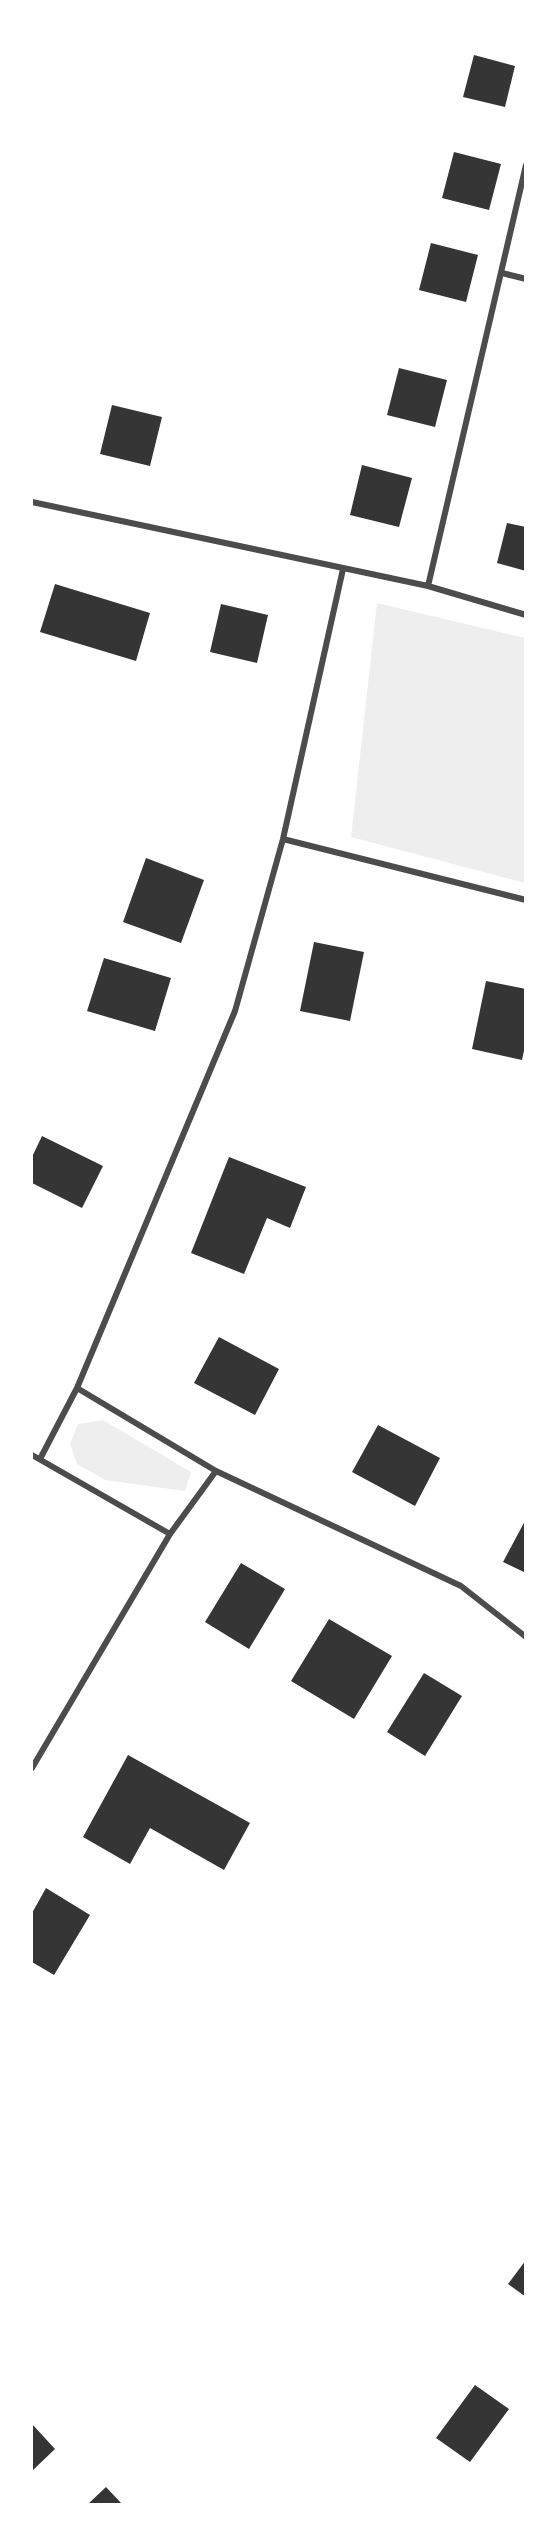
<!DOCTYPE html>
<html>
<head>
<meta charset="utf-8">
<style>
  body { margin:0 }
  #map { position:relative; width:557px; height:2536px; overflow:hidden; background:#fff; font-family:Signika,sans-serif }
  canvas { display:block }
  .frame { position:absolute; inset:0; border:33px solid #fff; pointer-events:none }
</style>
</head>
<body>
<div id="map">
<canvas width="557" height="2536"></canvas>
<div class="frame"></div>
</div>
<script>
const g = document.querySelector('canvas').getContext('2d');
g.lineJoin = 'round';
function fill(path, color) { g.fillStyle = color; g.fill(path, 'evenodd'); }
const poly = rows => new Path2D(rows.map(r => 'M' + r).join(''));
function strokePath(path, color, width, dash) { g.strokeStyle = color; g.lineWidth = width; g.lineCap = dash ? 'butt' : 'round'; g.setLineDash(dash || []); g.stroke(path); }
fill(poly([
  [377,603,525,638,525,883,351,837],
  [103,1420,191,1472,185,1491,105,1480,77,1464,70,1444,78,1424]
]), '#eee');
fill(poly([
  [474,55,515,66,505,107,463,97],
  [454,152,501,164,489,210,442,198],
  [431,243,478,255,466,302,419,290],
  [399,368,447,380,435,427,387,415],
  [112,405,162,417,150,466,100,454],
  [362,465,412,478,399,527,350,515],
  [507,523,526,527,526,571,497,563],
  [55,584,150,613,136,661,40,632],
  [221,604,268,615,257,663,210,652],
  [146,858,204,880,181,943,123,922],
  [314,942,364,952,350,1021,300,1011],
  [104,958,171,978,155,1031,87,1011],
  [486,981,526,989,526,1041,522,1060,472,1049],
  [42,1136,103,1166,82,1208,32,1183,32,1157],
  [229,1157,306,1187,290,1228,267,1218,244,1274,191,1253],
  [219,1337,279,1369,255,1415,194,1383],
  [378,1425,440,1458,415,1506,352,1472],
  [526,1519,526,1573,503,1562],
  [241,1563,285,1589,249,1649,205,1622],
  [329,1619,392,1656,354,1719,291,1681],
  [424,1673,462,1696,425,1756,387,1732],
  [128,1755,250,1823,224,1870,150,1828,130,1864,83,1837],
  [46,1888,90,1915,54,1975,32,1962,32,1913],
  [526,2260,526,2297,508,2284],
  [475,2385,509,2409,470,2462,436,2438],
  [32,2424,55,2449,32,2471],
  [106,2487,122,2504,88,2504]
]), '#353535');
strokePath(poly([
  [502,273,526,279],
  [32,502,428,586,526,615],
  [428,586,526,165],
  [283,839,526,900],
  [77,1388,235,1011,283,839,343,569],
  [32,1455,170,1534],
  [40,1459,77,1388,216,1471,461,1586,526,1637],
  [32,1768,170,1534,216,1471]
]), '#4c4c4c', 6);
</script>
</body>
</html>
